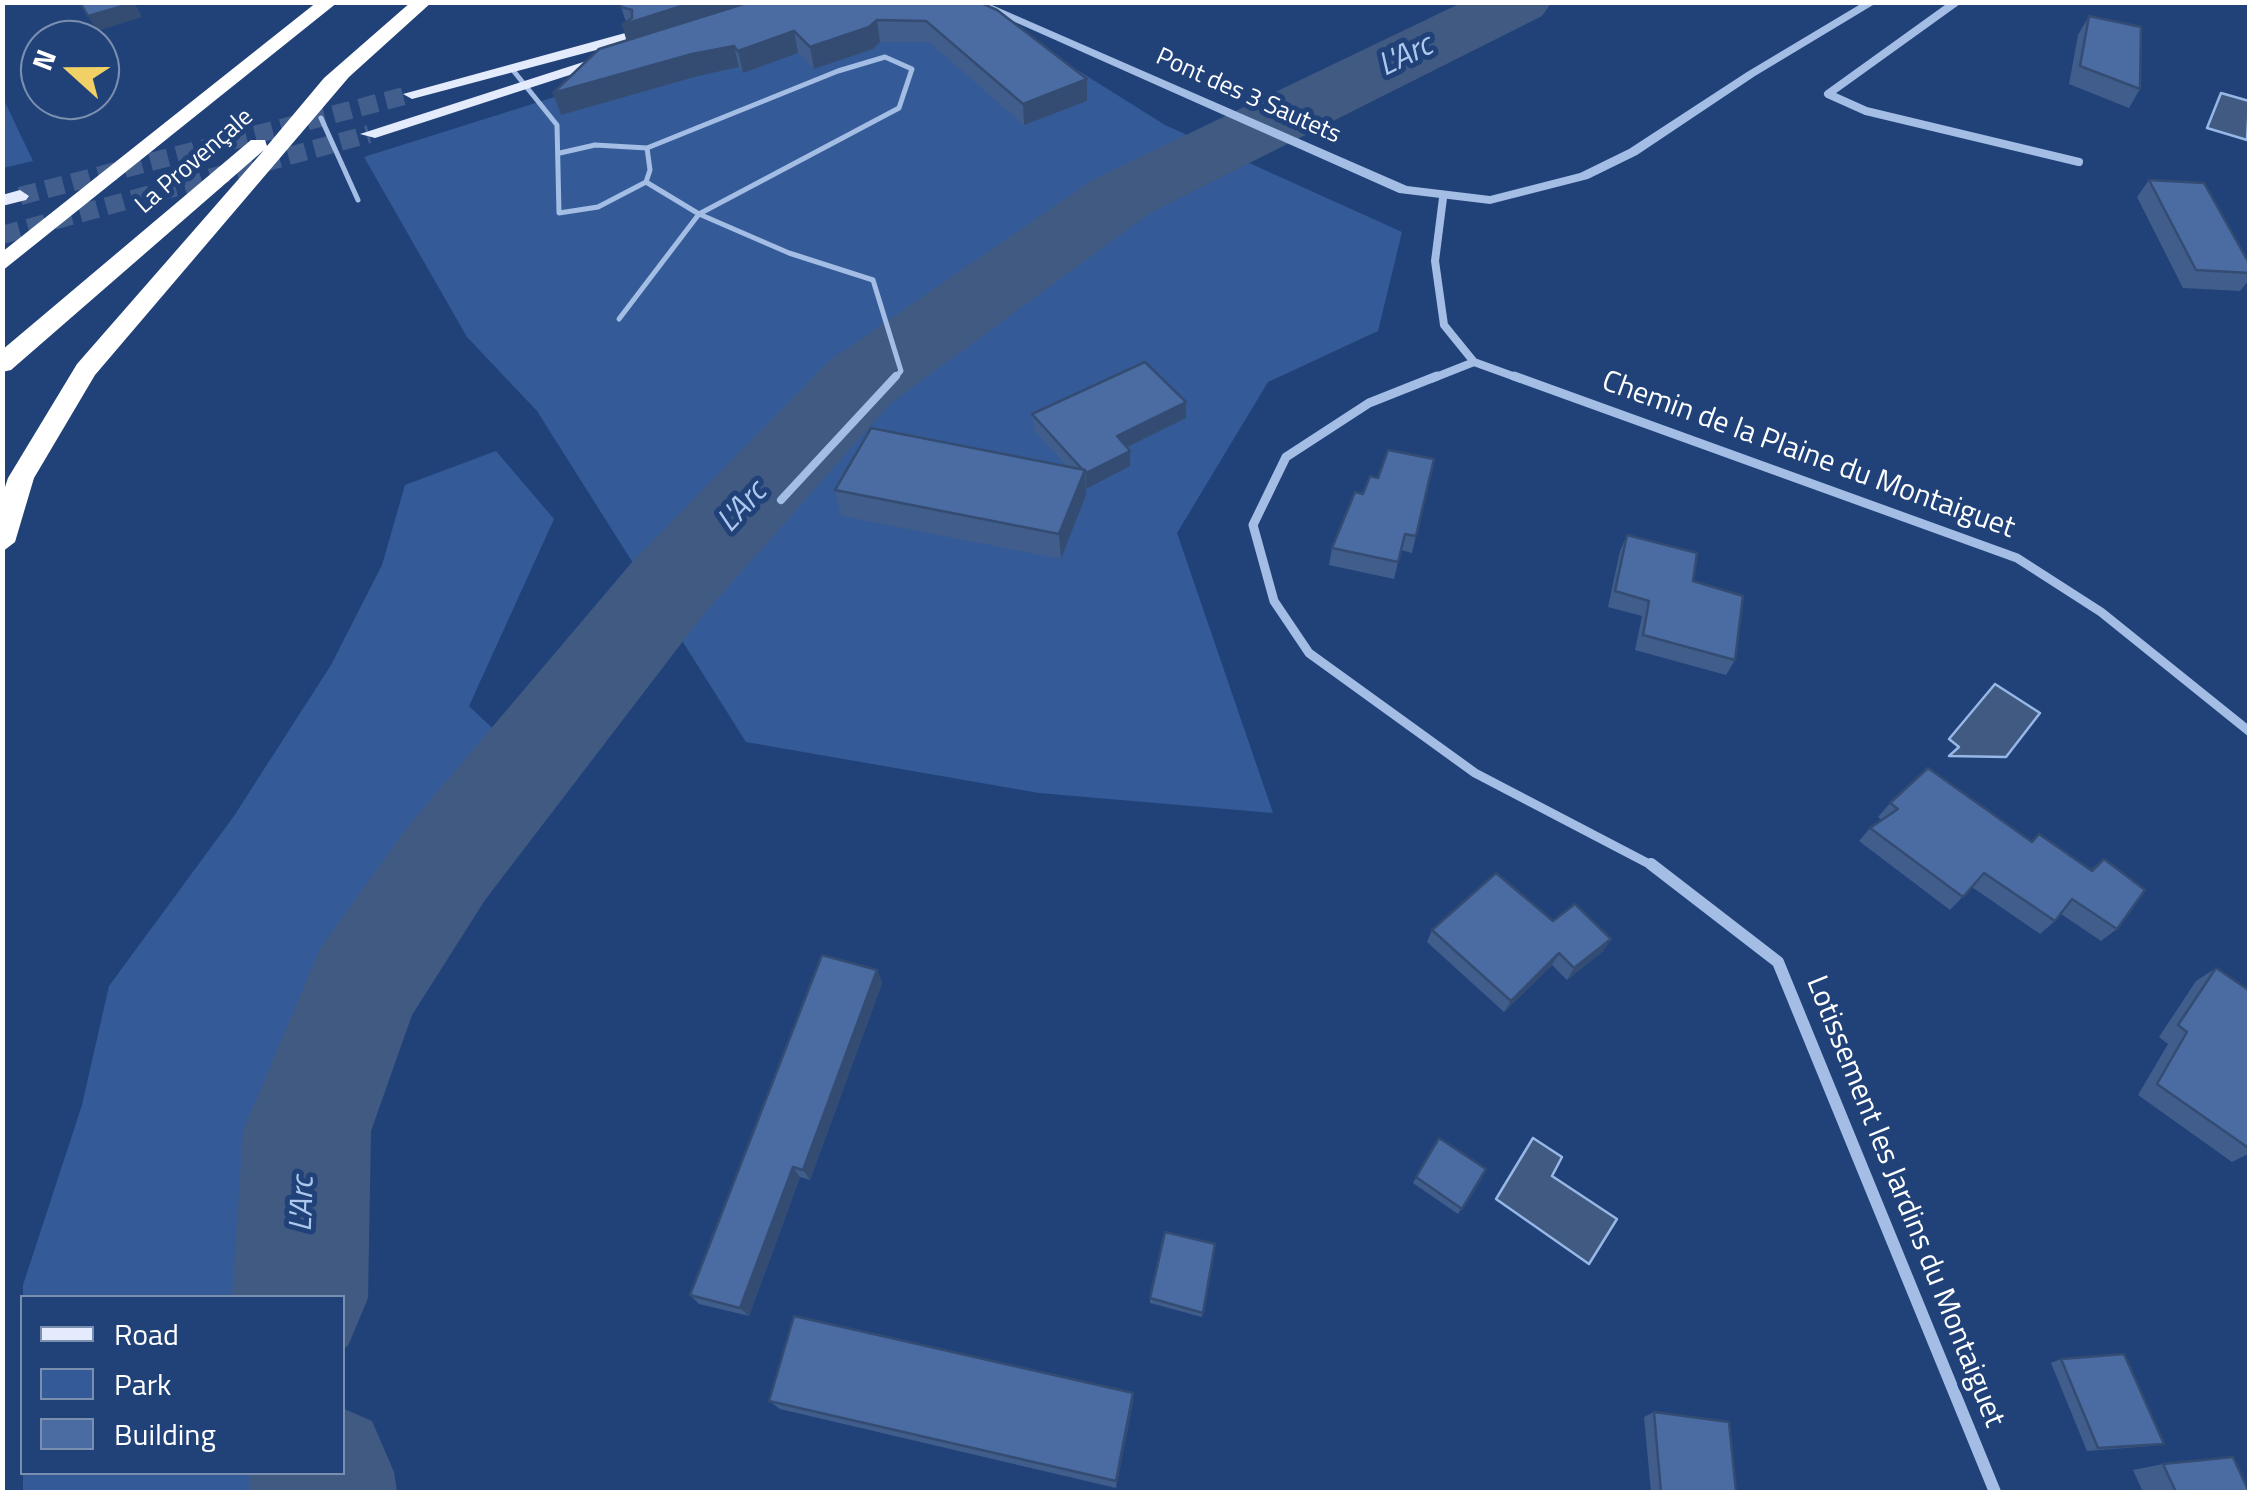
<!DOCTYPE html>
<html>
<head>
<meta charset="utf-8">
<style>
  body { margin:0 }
  #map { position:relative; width:2252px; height:1495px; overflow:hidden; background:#214279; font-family:"Titillium Web",sans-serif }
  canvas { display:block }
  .frame { position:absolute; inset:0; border:5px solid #fff; pointer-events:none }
  .legend { position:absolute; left:20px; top:1295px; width:325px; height:180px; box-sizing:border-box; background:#214279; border:2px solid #7a8eaf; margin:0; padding:12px 18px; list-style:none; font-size:30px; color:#fff }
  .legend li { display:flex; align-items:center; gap:20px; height:50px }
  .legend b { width:50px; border:2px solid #7a8eaf }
  .north { position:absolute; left:20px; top:20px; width:100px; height:100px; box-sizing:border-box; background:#214279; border:2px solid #7a8eaf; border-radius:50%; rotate:291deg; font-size:28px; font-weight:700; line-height:40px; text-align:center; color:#fff }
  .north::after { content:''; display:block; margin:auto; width:35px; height:45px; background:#f1d165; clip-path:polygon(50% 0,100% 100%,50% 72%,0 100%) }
</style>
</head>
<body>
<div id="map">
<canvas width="2252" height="1495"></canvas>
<div class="frame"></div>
<ul class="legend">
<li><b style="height:12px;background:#e3ebfc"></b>Road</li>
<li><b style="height:28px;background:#345b97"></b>Park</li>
<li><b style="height:28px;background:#4a6ca3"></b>Building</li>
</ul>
<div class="north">N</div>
</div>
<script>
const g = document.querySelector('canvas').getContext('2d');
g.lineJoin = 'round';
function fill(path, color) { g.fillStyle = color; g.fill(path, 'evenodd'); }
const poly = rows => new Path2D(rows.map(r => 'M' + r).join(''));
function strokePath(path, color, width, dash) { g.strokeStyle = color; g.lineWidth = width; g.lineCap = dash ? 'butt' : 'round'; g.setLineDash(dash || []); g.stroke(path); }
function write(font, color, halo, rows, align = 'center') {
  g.font = font + ' "Titillium Web",sans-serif'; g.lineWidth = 10; g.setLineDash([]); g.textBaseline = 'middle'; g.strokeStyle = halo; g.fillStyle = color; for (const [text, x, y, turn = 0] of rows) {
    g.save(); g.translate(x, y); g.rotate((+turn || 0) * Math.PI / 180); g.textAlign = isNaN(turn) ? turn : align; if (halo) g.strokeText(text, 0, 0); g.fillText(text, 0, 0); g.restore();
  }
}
fill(poly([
  [777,27,1047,51,1165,125,1402,232,1378,331,1268,382,1177,533,1273,813,1039,793,746,742,537,411,467,337,364,157],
  [3,98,33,161,3,168],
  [496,451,554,519,469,706,527,761,445,865,362,988,307,1131,300,1297,23,1297,23,1285,82,1105,109,986,234,816,331,665,382,565,405,485],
  [23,1472,321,1473,324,1492,23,1492]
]), '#345b97');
const water = poly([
  [2221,93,2249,101,2247,140,2207,128,2221,93],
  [1995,684,2040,713,2006,757,1949,756,1959,747,1949,739,1995,684],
  [1533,1138,1562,1157,1552,1176,1617,1219,1589,1264,1496,1199,1533,1138]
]);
fill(water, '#415a82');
strokePath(water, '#97b7e6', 2.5);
fill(poly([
  [1463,2,1552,2,1542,16,1150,213,891,403,703,615,485,900,412,1015,371,1131,368,1298,348,1346,342,1349,342,1298,232,1298,243,1131,320,949,405,830,633,561,829,361,1094,179,1463,2],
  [342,1408,372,1421,394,1472,397,1492,251,1492,248,1472,342,1472,342,1408]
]), '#415a82');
strokePath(poly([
  [20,196,412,94],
  [2,235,369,134]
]), '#425e8d', 18, [18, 9]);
strokePath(poly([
  [512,69,557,125,559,213,598,207,646,182,650,170,647,148,595,145,560,153],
  [321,118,358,200],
  [646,182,699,214,789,253,873,280,901,371,894,379],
  [619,319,699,214,899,108,912,69,885,57,838,71,647,148]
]), '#a3bde5', 5);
strokePath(poly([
  [781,500,896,376]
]), '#a3bde5', 8);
strokePath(poly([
  [1956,2,1828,94,1866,111,2079,162],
  [1443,198,1435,261,1444,325,1474,362,1521,379],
  [1431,379,1474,362]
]), '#a3bde5', 8);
strokePath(poly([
  [1437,376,1369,403,1286,457,1253,525,1274,601,1309,653,1475,773,1655,867],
  [1514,376,2017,558,2101,612,2250,732]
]), '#a3bde5', 9);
strokePath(poly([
  [1651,864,1778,962,1995,1492]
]), '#a3bde5', 12);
fill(poly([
  [970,2,985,2,1407,186,1490,196,1580,173,1629,149,1747,72,1864,2,1878,2,1755,76,1637,155,1588,179,1490,204,1399,193,970,2]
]), '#a3bde5');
fill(poly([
  [658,24,666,29,664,32,412,99,403,94,658,24],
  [602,56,616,60,375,138,360,134,602,56],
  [20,190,29,196,26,200,2,206,2,195,20,190]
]), '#e3ebfc');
fill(poly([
  [317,2,338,2,2,271,2,252,317,2],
  [411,2,432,2,349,77,95,375,34,478,15,542,2,552,2,496,8,478,77,364,264,150,11,370,2,372,2,350,251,140,265,140,267,146,324,78,411,2]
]), '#fff');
fill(poly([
  [979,2,1087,101,1024,125,929,42,880,42,873,49,814,69,798,53,743,73,739,67,698,76,561,115,553,93,627,40,626,22,621,7],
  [2089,16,2140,89,2129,108,2069,84,2078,35],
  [2149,180,2250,265,2250,279,2240,291,2183,288,2137,197],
  [1186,402,1186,418,1127,447,1130,466,1086,488,1086,495,1061,559,841,516,835,490,1066,466,1034,430,1032,414],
  [1434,459,1412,553,1401,550,1394,579,1329,565,1332,548,1363,494,1378,478],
  [1627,535,1693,581,1735,660,1726,675,1635,650,1642,616,1608,607,1620,551],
  [1890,803,2031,841,2039,834,2090,870,2104,859,2117,929,2101,941,2061,914,2055,921,2040,934,1972,887,1950,910,1859,841,1870,828,1882,820,1878,817],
  [1553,921,1611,939,1603,951,1567,980,1552,965,1504,1012,1427,942,1432,930],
  [2216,968,2250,991,2250,1153,2232,1162,2138,1095,2168,1044,2159,1037,2196,981],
  [877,970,882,983,810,1180,800,1177,749,1316,699,1304,690,1295],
  [1439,1138,1486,1169,1458,1214,1413,1183],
  [1215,1244,1202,1317,1150,1303,1150,1298],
  [2061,1359,2164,1444,2151,1446,2087,1451,2051,1363],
  [1133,1393,1133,1402,1116,1488,780,1409,769,1401],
  [1654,1412,1736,1492,1651,1492,1644,1417],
  [2163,1464,2249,1492,2143,1492,2133,1470]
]), '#405d8c');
fill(poly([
  [134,2,142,17,97,31,88,16],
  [694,2,755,2,628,46,622,25],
  [877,20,880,42,873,49,814,69,810,47],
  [794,31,798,53,743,73,738,51],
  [734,46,739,67,698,76,561,115,553,93,692,54],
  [1087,79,1087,101,1024,125,1023,104],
  [1186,402,1186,418,1117,452,1117,436],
  [1130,451,1130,466,1086,489,1086,473],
  [1085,470,1086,495,1061,559,1059,534],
  [1611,939,1603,951,1567,980,1574,968],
  [1559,953,1552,965,1504,1012,1511,1001],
  [877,970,882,983,810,1180,803,1170],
  [793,1167,800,1177,749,1316,740,1308],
  [1133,1393,1133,1402,1116,1488,1116,1481]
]), '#344c72');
const building = poly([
  [80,2,133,2,133,3,88,16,80,2],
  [621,2,694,2,622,25,632,18,632,10,621,7,621,2],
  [750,2,979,2,997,10,1087,79,1023,104,926,21,877,20,869,27,810,47,794,31,738,51,734,46,692,54,553,93,599,49,750,2],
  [2089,16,2141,27,2140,89,2080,66,2089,16],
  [2149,180,2204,183,2250,265,2250,273,2196,270,2149,180],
  [1145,362,1186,402,1117,436,1130,451,1086,473,1085,470,1082,469,1032,414,1145,362],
  [871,428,1085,470,1059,534,835,490,871,428],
  [1388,450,1434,459,1416,536,1405,534,1398,562,1332,548,1355,492,1363,494,1370,476,1378,478,1388,450],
  [1627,535,1697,553,1693,581,1743,596,1735,660,1643,635,1649,601,1615,591,1627,535],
  [1928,768,2032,842,2039,834,2092,871,2104,859,2145,890,2117,929,2072,899,2055,921,1984,873,1963,897,1870,828,1898,809,1890,803,1928,768],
  [1496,873,1553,921,1575,904,1611,939,1574,968,1559,953,1511,1001,1432,930,1496,873],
  [822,955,877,970,803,1170,793,1167,740,1308,690,1295,822,955],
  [2216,968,2250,991,2250,1149,2157,1084,2187,1032,2178,1025,2216,968],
  [1439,1138,1486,1169,1462,1209,1416,1177,1439,1138],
  [1165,1232,1215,1244,1203,1313,1150,1298,1165,1232],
  [794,1316,1133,1393,1116,1481,769,1401,794,1316],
  [2124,1354,2164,1444,2098,1448,2061,1359,2124,1354],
  [1654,1412,1729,1422,1736,1492,1661,1492,1654,1412],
  [2233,1457,2249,1492,2176,1492,2163,1464,2233,1457]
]);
fill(building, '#4a6ca3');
strokePath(building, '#344c72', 2.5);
write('25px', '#fff', '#214279', [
  ["Pont des 3 Sautets",1248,97,24],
  ["La Provençale",195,162,-41]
]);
write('30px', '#fff', '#214279', [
  ["Chemin de la Plaine du Montaiguet",1808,456,20],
  ["Lotissement les Jardins du Montaiguet",1904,1202,68]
]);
write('italic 32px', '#aec7ed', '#214279', [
  ["L'Arc",1406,57,-26],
  ["L'Arc",743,508,-47],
  ["L'Arc",304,1204,-88]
]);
</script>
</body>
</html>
